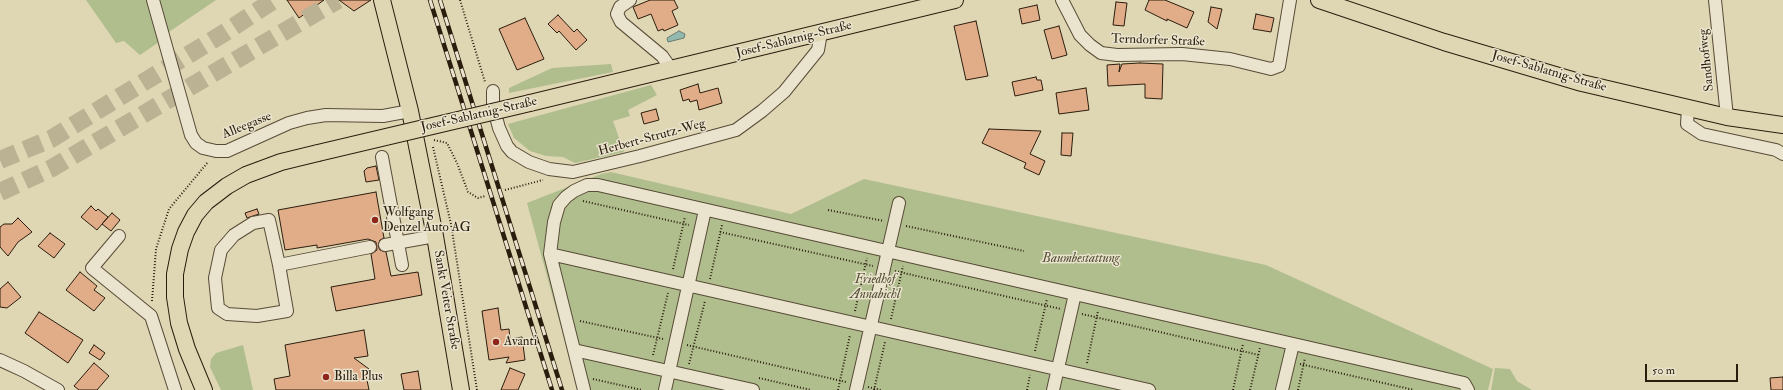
<!DOCTYPE html>
<html>
<head>
<meta charset="utf-8">
<style>
  body { margin:0 }
  #map { position:relative; width:1783px; height:390px; overflow:hidden; background:#dfd6b4; font-family:"IM FELL Double Pica",serif }
  canvas { display:block }
  .scale { position:absolute; left:1645px; top:364px; width:93px; height:18px; box-sizing:border-box; border:2px solid #2b1d0d; border-top:0; padding-left:5px; font-size:12px; line-height:14px; white-space:nowrap; color:#2b1d0d; -webkit-text-stroke:3px #eae4ce; paint-order:stroke }
</style>
</head>
<body>
<div id="map">
<canvas width="1783" height="390"></canvas>
<div class="scale">50 m</div>
</div>
<script>
const g = document.querySelector('canvas').getContext('2d');
g.lineJoin = 'round';
function fill(path, color) { g.fillStyle = color; g.fill(path, 'evenodd'); }
const poly = rows => new Path2D(rows.map(r => 'M' + r).join(''));
function strokePath(path, color, width, dash) { g.strokeStyle = color; g.lineWidth = width; g.lineCap = dash ? 'butt' : 'round'; g.setLineDash(dash || []); g.stroke(path); }
function write(font, color, halo, rows, align = 'center') {
  g.font = font + ' "IM FELL Double Pica",serif'; g.lineWidth = 3; g.setLineDash([]); g.textBaseline = 'middle'; g.strokeStyle = halo; g.fillStyle = color; for (const [text, x, y, turn = 0] of rows) {
    g.save(); g.translate(x, y); g.rotate((+turn || 0) * Math.PI / 180); g.textAlign = isNaN(turn) ? turn : align; if (halo) g.strokeText(text, 0, 0); g.fillText(text, 0, 0); g.restore();
  }
}
fill(poly([
  [86,0,149,0,159,42,140,55,124,41,116,43],
  [157,0,216,0,166,34],
  [611,64,613,72,509,93,509,88,552,68],
  [651,85,657,95,628,110,630,116,613,121,624,152,575,163,563,157,546,156,530,151,514,138,508,124],
  [611,172,791,214,864,179,1266,265,1493,369,1488,390,578,390,527,203,601,174],
  [243,345,253,390,221,390,210,367,211,359,216,353],
  [1495,368,1510,369,1517,381,1532,390,1491,390]
]), '#b0be8e');
const water = poly([
  [679,31,685,34,684,38,668,42,667,38,679,31]
]);
fill(water, '#93b9af');
strokePath(water, '#697b6e', 1);
const building = poly([
  [287,0,324,0,299,18,287,0],
  [339,0,371,0,354,11,339,0],
  [650,0,674,0,678,8,672,11,678,25,664,31,663,29,658,31,651,14,638,19,633,7,650,0],
  [1149,0,1165,0,1194,12,1187,28,1167,19,1167,21,1145,10,1149,0],
  [1116,2,1127,3,1124,26,1113,25,1116,2],
  [1037,5,1040,20,1022,24,1019,9,1037,5],
  [1211,7,1222,9,1217,29,1208,22,1211,7],
  [1256,14,1274,18,1271,32,1253,29,1256,14],
  [558,15,574,32,577,29,587,40,576,50,559,31,557,33,548,24,558,15],
  [525,18,544,59,517,70,499,29,525,18],
  [976,21,988,76,966,80,954,26,976,21],
  [1059,26,1067,55,1052,59,1044,30,1059,26],
  [1140,63,1163,64,1162,99,1145,98,1145,84,1108,86,1107,65,1120,64,1119,72,1122,64,1140,63],
  [1036,77,1037,80,1041,80,1043,90,1015,96,1012,82,1036,77],
  [698,84,700,93,718,88,722,103,699,110,697,100,690,102,689,99,683,101,680,90,698,84],
  [1086,88,1089,110,1059,114,1056,93,1086,88],
  [656,109,659,120,644,124,641,113,656,109],
  [989,129,1041,131,1030,154,1045,161,1039,175,1024,168,1026,163,982,143,989,129],
  [1062,133,1073,133,1071,156,1061,155,1062,133],
  [376,166,379,180,366,182,364,171,367,168,376,166],
  [376,192,384,238,380,240,378,246,380,250,386,252,391,276,418,272,422,295,336,311,331,287,375,279,371,254,377,250,376,242,368,239,317,248,317,245,285,250,278,210,376,192],
  [91,206,96,211,98,209,108,217,97,230,81,217,91,206],
  [257,209,259,214,247,218,245,213,257,209],
  [112,213,120,220,111,231,102,224,112,213],
  [18,218,32,232,18,242,8,256,0,247,0,227,4,224,12,224,18,218],
  [50,233,65,244,54,258,38,246,50,233],
  [80,272,97,286,94,290,105,298,94,311,66,290,80,272],
  [8,282,21,297,7,308,0,307,0,289,8,282],
  [498,308,501,330,509,329,510,339,522,337,525,360,506,363,509,357,489,360,482,311,498,308],
  [39,312,83,340,68,363,25,333,39,312],
  [364,330,368,356,354,358,369,369,366,375,369,390,276,390,274,379,290,376,285,345,364,330],
  [94,345,105,353,100,360,89,353,94,345],
  [94,363,109,376,97,390,79,390,74,386,94,363],
  [510,368,525,374,518,390,501,390,510,368],
  [418,371,421,390,404,390,401,374,418,371],
  [1783,377,1783,390,1771,390,1770,378,1783,377]
]);
fill(building, '#e1ad89');
strokePath(building, '#2b1d0d', 1);
strokePath(poly([
  [0,160,51,139,224,33,274,0],
  [0,192,52,168,338,0]
]), '#bbb193', 18, [18, 9]);
const minor = poly([
  [153,0,191,135,196,143,203,148,216,151,227,151,289,123,307,118,326,115,383,116,410,111],
  [630,0,620,7,617,14,621,22,662,56,672,70],
  [1062,0,1080,35,1090,45,1101,53,1117,55,1182,54,1230,59,1271,69,1279,66,1290,0],
  [1715,0,1727,117],
  [493,91,493,106,499,128,507,146,512,152,529,162,549,169,573,172,640,156,736,130,762,111,784,92,818,50,821,33],
  [1688,108,1687,124,1702,134,1776,150,1783,154],
  [382,157,402,265],
  [119,236,92,268,151,316,175,390],
  [385,245,435,236],
  [550,254,1149,390],
  [279,265,287,311,257,316,227,314,218,308,215,278,221,250,234,235,253,223,269,220,279,265,370,247],
  [574,350,753,390],
  [0,360,24,371,58,390],
  [584,390,550,254,554,222,559,205,566,197,574,191,587,185,598,185,1464,383,1468,390],
  [665,390,705,210],
  [856,390,899,203],
  [1053,390,1075,294],
  [1282,390,1293,344]
]);
const major = poly([
  [382,0,410,111,435,236,461,390],
  [1319,0,1444,42,1582,83,1727,117,1783,125],
  [530,103,955,0],
  [204,390,187,349,179,323,175,297,175,274,180,249,186,232,195,215,206,202,227,186,246,175,281,162,318,153]
]);
strokePath(minor, '#584b37', 14);
strokePath(major, '#2b1d0d', 18);
strokePath(poly([
  [460,0,485,82],
  [434,140,447,143,457,163,468,192,478,198,485,196],
  [433,147,451,224,477,390],
  [505,190,543,180],
  [583,201,689,225],
  [828,210,884,221],
  [906,226,1024,251],
  [720,232,873,266],
  [673,269,685,217],
  [895,271,1061,309],
  [710,279,722,225],
  [152,301,156,249,169,209,208,162],
  [855,311,867,258],
  [1082,314,1259,355],
  [891,319,903,266],
  [580,321,663,339],
  [687,345,846,382],
  [1035,351,1047,299],
  [653,355,668,293],
  [1087,363,1098,311],
  [689,364,705,301],
  [1300,364,1414,390],
  [759,378,811,390],
  [593,379,642,390],
  [868,387,881,390],
  [838,390,850,335],
  [874,390,885,342],
  [1027,390,1030,375],
  [1233,390,1243,344],
  [1250,390,1260,348],
  [1298,390,1305,358]
]), '#2b1d0d', 2, [1, 2]);
strokePath(minor, '#eae4ce', 12);
strokePath(major, '#dfd6b4', 16);
const rail = poly([
  [430,0,552,390],
  [440,0,562,390]
]);
strokePath(rail, '#2b1d0d', 4.5);
strokePath(rail, '#eae4ce', 3, [9]);
const majorBridge = poly([
  [318,153,530,103]
]);
strokePath(majorBridge, '#2b1d0d', 18, []);
strokePath(majorBridge, '#dfd6b4', 16);
for (const [x, y, r, color] of [
  [375,220,4,"#8f2418"],
  [496,342,4,"#8f2418"],
  [326,377,4,"#8f2418"]
]) { const dot = new Path2D(); dot.arc(x, y, r, 0, 2 * Math.PI); g.fillStyle = color; g.fill(dot); strokePath(dot, '#eae4ce', 1.5); }
write('13px', '#2b1d0d', '#eae4ce', [
  ["Josef-Sablatnig-Straße",794,40,-14],
  ["Terndorfer Straße",1158,41,2],
  ["Sandhofweg",1707,60,-96],
  ["Josef-Sablatnig-Straße",1549,72,16],
  ["Josef-Sablatnig-Straße",479,115,-13],
  ["Alleegasse",247,126,-22],
  ["Herbert-Strutz-Weg",652,138,-15],
  ["Sankt Veiter Straße",446,300,80]
]);
write('13px', '#2b1d0d', '#eae4ce', [
  ["Wolfgang",383,213],
  ["Denzel Auto AG",383,228],
  ["Avanti",504,342],
  ["Billa Plus",334,377]
], 'left');
write('italic 13px', '#534d34', '#eae4ce', [
  ["Baumbestattung",1081,259],
  ["Friedhof",875,280],
  ["Annabichl",875,295]
]);
</script>
</body>
</html>
